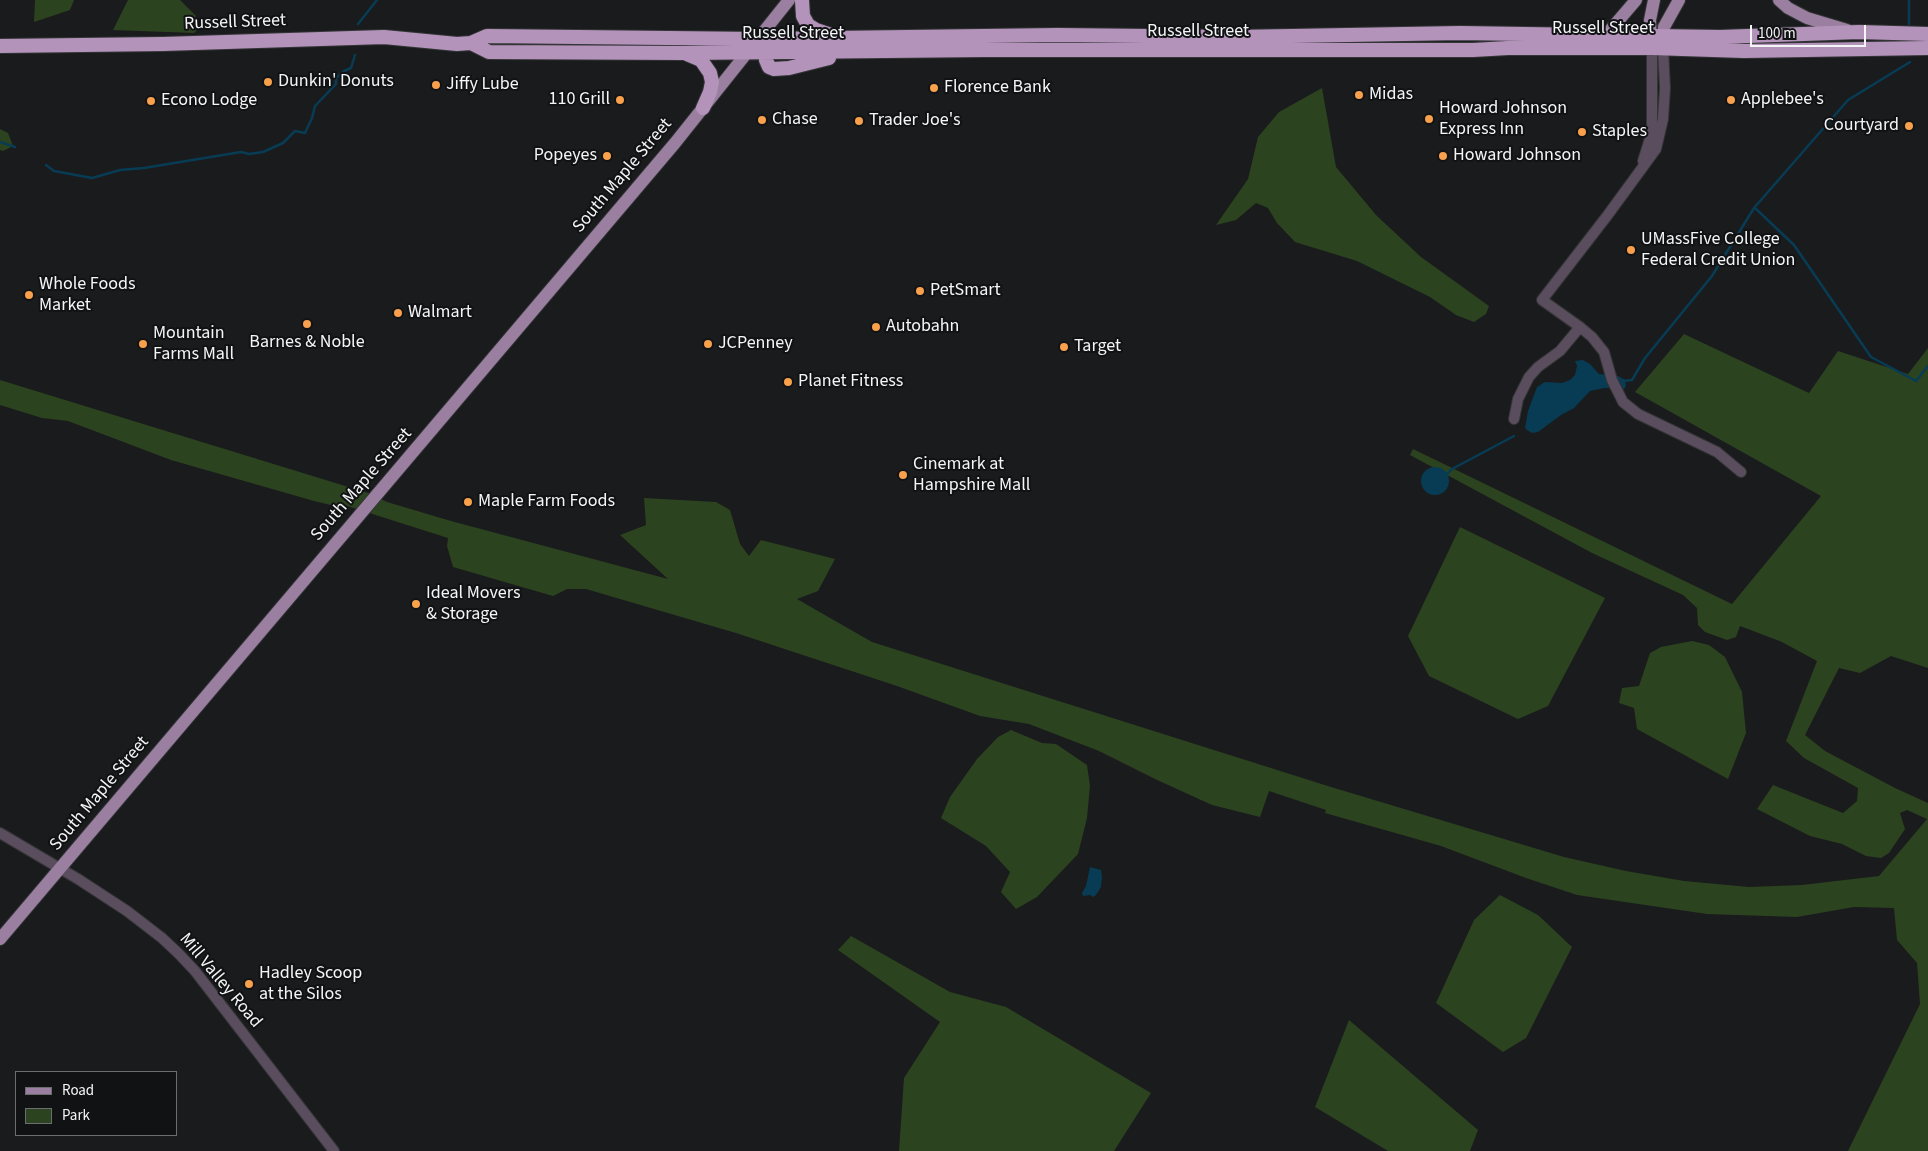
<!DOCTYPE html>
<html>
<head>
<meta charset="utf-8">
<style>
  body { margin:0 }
  #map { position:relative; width:1928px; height:1151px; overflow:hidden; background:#1a1b1d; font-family:"Source Sans 3",sans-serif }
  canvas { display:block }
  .legend { position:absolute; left:15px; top:1071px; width:162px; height:65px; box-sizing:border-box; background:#111214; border:1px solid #6c6d6f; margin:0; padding:6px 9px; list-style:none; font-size:15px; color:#f4f5f7 }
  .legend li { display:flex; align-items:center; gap:10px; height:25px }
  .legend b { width:25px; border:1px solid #6c6d6f }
  .scale { position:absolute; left:1750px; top:25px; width:116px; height:22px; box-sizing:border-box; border:2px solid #f4f5f7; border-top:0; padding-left:6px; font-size:15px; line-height:18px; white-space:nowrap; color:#f4f5f7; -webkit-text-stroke:4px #111214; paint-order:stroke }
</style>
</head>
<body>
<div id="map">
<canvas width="1928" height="1151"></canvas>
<ul class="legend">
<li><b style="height:6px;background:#9a7fa0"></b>Road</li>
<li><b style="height:14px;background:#2c431f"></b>Park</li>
</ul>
<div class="scale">100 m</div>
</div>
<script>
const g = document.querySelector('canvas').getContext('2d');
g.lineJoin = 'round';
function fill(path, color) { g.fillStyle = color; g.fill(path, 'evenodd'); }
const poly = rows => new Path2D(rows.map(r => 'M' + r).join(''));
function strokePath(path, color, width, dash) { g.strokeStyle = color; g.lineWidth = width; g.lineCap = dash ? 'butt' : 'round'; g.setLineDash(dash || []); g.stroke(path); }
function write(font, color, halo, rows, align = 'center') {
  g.font = font + ' "Source Sans 3",sans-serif'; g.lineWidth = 4; g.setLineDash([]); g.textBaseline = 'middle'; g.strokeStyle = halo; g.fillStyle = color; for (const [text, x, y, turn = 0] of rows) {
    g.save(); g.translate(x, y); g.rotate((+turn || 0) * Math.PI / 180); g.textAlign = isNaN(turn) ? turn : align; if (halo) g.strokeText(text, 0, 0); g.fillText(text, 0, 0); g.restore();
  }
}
fill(poly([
  [35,0,74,0,70,10,34,22],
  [128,0,180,0,196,16,191,24,197,30,194,33,113,30],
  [1322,88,1336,167,1376,215,1421,257,1489,306,1486,314,1474,322,1456,315,1430,297,1357,261,1295,242,1277,223,1268,208,1256,203,1236,220,1216,225,1248,179,1258,137,1279,112],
  [0,129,8,133,13,146,3,151,0,150],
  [1684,334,1809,393,1838,351,1908,374,1928,348,1928,668,1891,656,1860,673,1839,668,1805,735,1825,751,1895,788,1928,803,1928,1151,1848,1151,1920,1004,1917,963,1897,940,1894,908,1854,907,1797,917,1707,914,1577,895,1526,878,1441,846,1325,813,1326,810,1269,791,1260,817,1212,805,1155,779,1099,751,1029,724,980,716,897,686,736,633,586,589,567,589,553,596,453,567,447,546,448,538,341,504,339,507,314,501,171,460,68,421,42,418,0,405,0,380,368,493,387,502,451,521,668,579,620,535,646,525,644,498,716,502,730,510,740,544,749,556,761,540,835,559,818,591,797,599,872,642,1331,787,1564,857,1626,871,1684,881,1749,887,1802,885,1879,876,1927,819,1907,810,1900,813,1905,829,1889,853,1881,858,1866,856,1842,844,1810,836,1757,809,1773,785,1843,813,1857,801,1858,788,1804,758,1786,741,1817,661,1782,642,1740,626,1736,637,1727,640,1705,632,1698,625,1697,608,1683,595,1592,553,1410,455,1413,449,1732,604,1821,496,1635,392],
  [1460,527,1605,598,1548,706,1518,719,1429,676,1408,636],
  [1692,641,1709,645,1725,657,1742,692,1746,733,1728,779,1637,729,1634,708,1619,703,1622,688,1639,686,1650,653,1661,647],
  [1011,730,1042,743,1056,744,1087,765,1090,786,1087,818,1078,854,1037,897,1016,909,1001,892,1010,872,986,846,941,818,950,797,977,759,998,737],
  [1500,895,1538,915,1572,947,1526,1038,1503,1052,1436,1003,1474,920],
  [851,936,950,992,1006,1007,1151,1093,1114,1151,899,1151,904,1078,940,1022,838,950],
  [1349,1020,1478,1130,1470,1151,1388,1151,1315,1107]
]), '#2c431f');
fill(poly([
  [1583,360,1590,364,1599,374,1618,376,1625,380,1626,386,1624,389,1604,388,1590,391,1574,408,1561,415,1538,432,1532,433,1527,430,1525,428,1528,411,1537,387,1545,382,1562,383,1570,380,1575,375,1577,366,1575,361],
  '1421 481a14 14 0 1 1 28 0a14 14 0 1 1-28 0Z',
  [1090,867,1101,870,1102,877,1101,887,1096,895,1093,897,1090,895,1083,896,1082,893,1086,886]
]), '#083c55');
strokePath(poly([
  [1909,0,1909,24],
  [358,24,377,0],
  [0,142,15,147],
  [46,165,54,171,92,178,120,170,144,168,241,152,249,154,263,152,283,143,295,131,305,133,312,118,315,106,336,84,336,78,344,71,351,68,355,55],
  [1755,208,1794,245,1871,357,1916,381,1928,366],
  [1622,381,1632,380,1645,358,1712,276,1754,208,1848,100,1910,62],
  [1446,475,1452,469,1514,436]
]), '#083c55', 2.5);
const minor = poly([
  [1643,161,1652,132,1652,48],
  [1580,327,1542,300,1607,216,1656,149,1663,119,1665,88,1663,48],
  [1514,419,1518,399,1529,377,1538,367,1560,351,1580,327,1592,337,1604,352,1612,380,1623,402,1638,414,1717,452,1741,472],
  [0,833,78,879,127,911,162,938,179,954,195,971,334,1151]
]);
const major = poly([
  [1779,0,1788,8,1807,18,1847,30],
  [1606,35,1636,0],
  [1651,45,1650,20,1654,0],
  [1663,46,1664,27,1679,0],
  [0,939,675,143,789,0]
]);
const highway = poly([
  [802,0,803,16,808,25,816,30,831,35],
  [471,43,489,52,684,53,984,50,1473,50,1508,48,1652,48,1744,51,1928,48],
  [0,46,163,44,384,37,457,44,471,43,487,36,758,39,1058,35,1235,37,1460,33,1720,37,1859,32,1928,34],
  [769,46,766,60,769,67,774,69,789,68,829,58],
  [687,54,701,60,710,73,712,82,710,92,703,108]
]);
strokePath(minor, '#343537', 12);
strokePath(major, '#343537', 14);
strokePath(highway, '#343537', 16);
strokePath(minor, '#5a4d5d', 10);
strokePath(major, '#9a7fa0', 12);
strokePath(highway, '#b493bb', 14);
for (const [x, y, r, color] of [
  [268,82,5,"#f8a04b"],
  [436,85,5,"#f8a04b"],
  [934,88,5,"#f8a04b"],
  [1359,95,5,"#f8a04b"],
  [620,100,5,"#f8a04b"],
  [1731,100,5,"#f8a04b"],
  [151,101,5,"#f8a04b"],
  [1429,119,5,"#f8a04b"],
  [762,120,5,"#f8a04b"],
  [859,121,5,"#f8a04b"],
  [1909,126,5,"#f8a04b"],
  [1582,132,5,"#f8a04b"],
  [607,156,5,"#f8a04b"],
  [1443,156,5,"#f8a04b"],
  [1631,250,5,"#f8a04b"],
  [920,291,5,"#f8a04b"],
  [29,295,5,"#f8a04b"],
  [398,313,5,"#f8a04b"],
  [307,324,5,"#f8a04b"],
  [876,327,5,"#f8a04b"],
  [143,344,5,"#f8a04b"],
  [708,344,5,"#f8a04b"],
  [1064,347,5,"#f8a04b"],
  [788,382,5,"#f8a04b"],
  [903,475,5,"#f8a04b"],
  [468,502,5,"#f8a04b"],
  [416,604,5,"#f8a04b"],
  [249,984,5,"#f8a04b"]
]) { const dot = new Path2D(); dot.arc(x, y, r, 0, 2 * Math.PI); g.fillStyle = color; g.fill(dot); strokePath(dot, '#111214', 2); }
write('18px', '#f4f5f7', '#111214', [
  ["Russell Street",235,23,-2],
  ["Russell Street",1603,29],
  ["Russell Street",1198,32],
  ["Russell Street",793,34],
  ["South Maple Street",623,176,-50],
  ["South Maple Street",362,485,-49],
  ["South Maple Street",100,794,-50],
  ["Mill Valley Road",220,981,50]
]);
write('18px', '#f4f5f7', '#111214', [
  ["Dunkin' Donuts",278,82],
  ["Jiffy Lube",446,85],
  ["Florence Bank",944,88],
  ["Midas",1369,95],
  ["110 Grill",610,100,"right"],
  ["Applebee's",1741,100],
  ["Econo Lodge",161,101],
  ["Howard Johnson",1439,109],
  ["Express Inn",1439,130],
  ["Chase",772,120],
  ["Trader Joe's",869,121],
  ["Courtyard",1899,126,"right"],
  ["Staples",1592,132],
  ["Popeyes",597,156,"right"],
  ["Howard Johnson",1453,156],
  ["UMassFive College",1641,240],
  ["Federal Credit Union",1641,261],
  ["Whole Foods",39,285],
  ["Market",39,306],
  ["PetSmart",930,291],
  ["Walmart",408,313],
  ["Autobahn",886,327],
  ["Mountain",153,334],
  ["Farms Mall",153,355],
  ["Barnes & Noble",307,343,"center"],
  ["JCPenney",718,344],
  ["Target",1074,347],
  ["Planet Fitness",798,382],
  ["Cinemark at",913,465],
  ["Hampshire Mall",913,486],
  ["Maple Farm Foods",478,502],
  ["Ideal Movers",426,594],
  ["& Storage",426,615],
  ["Hadley Scoop",259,974],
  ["at the Silos",259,995]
], 'left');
</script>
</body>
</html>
